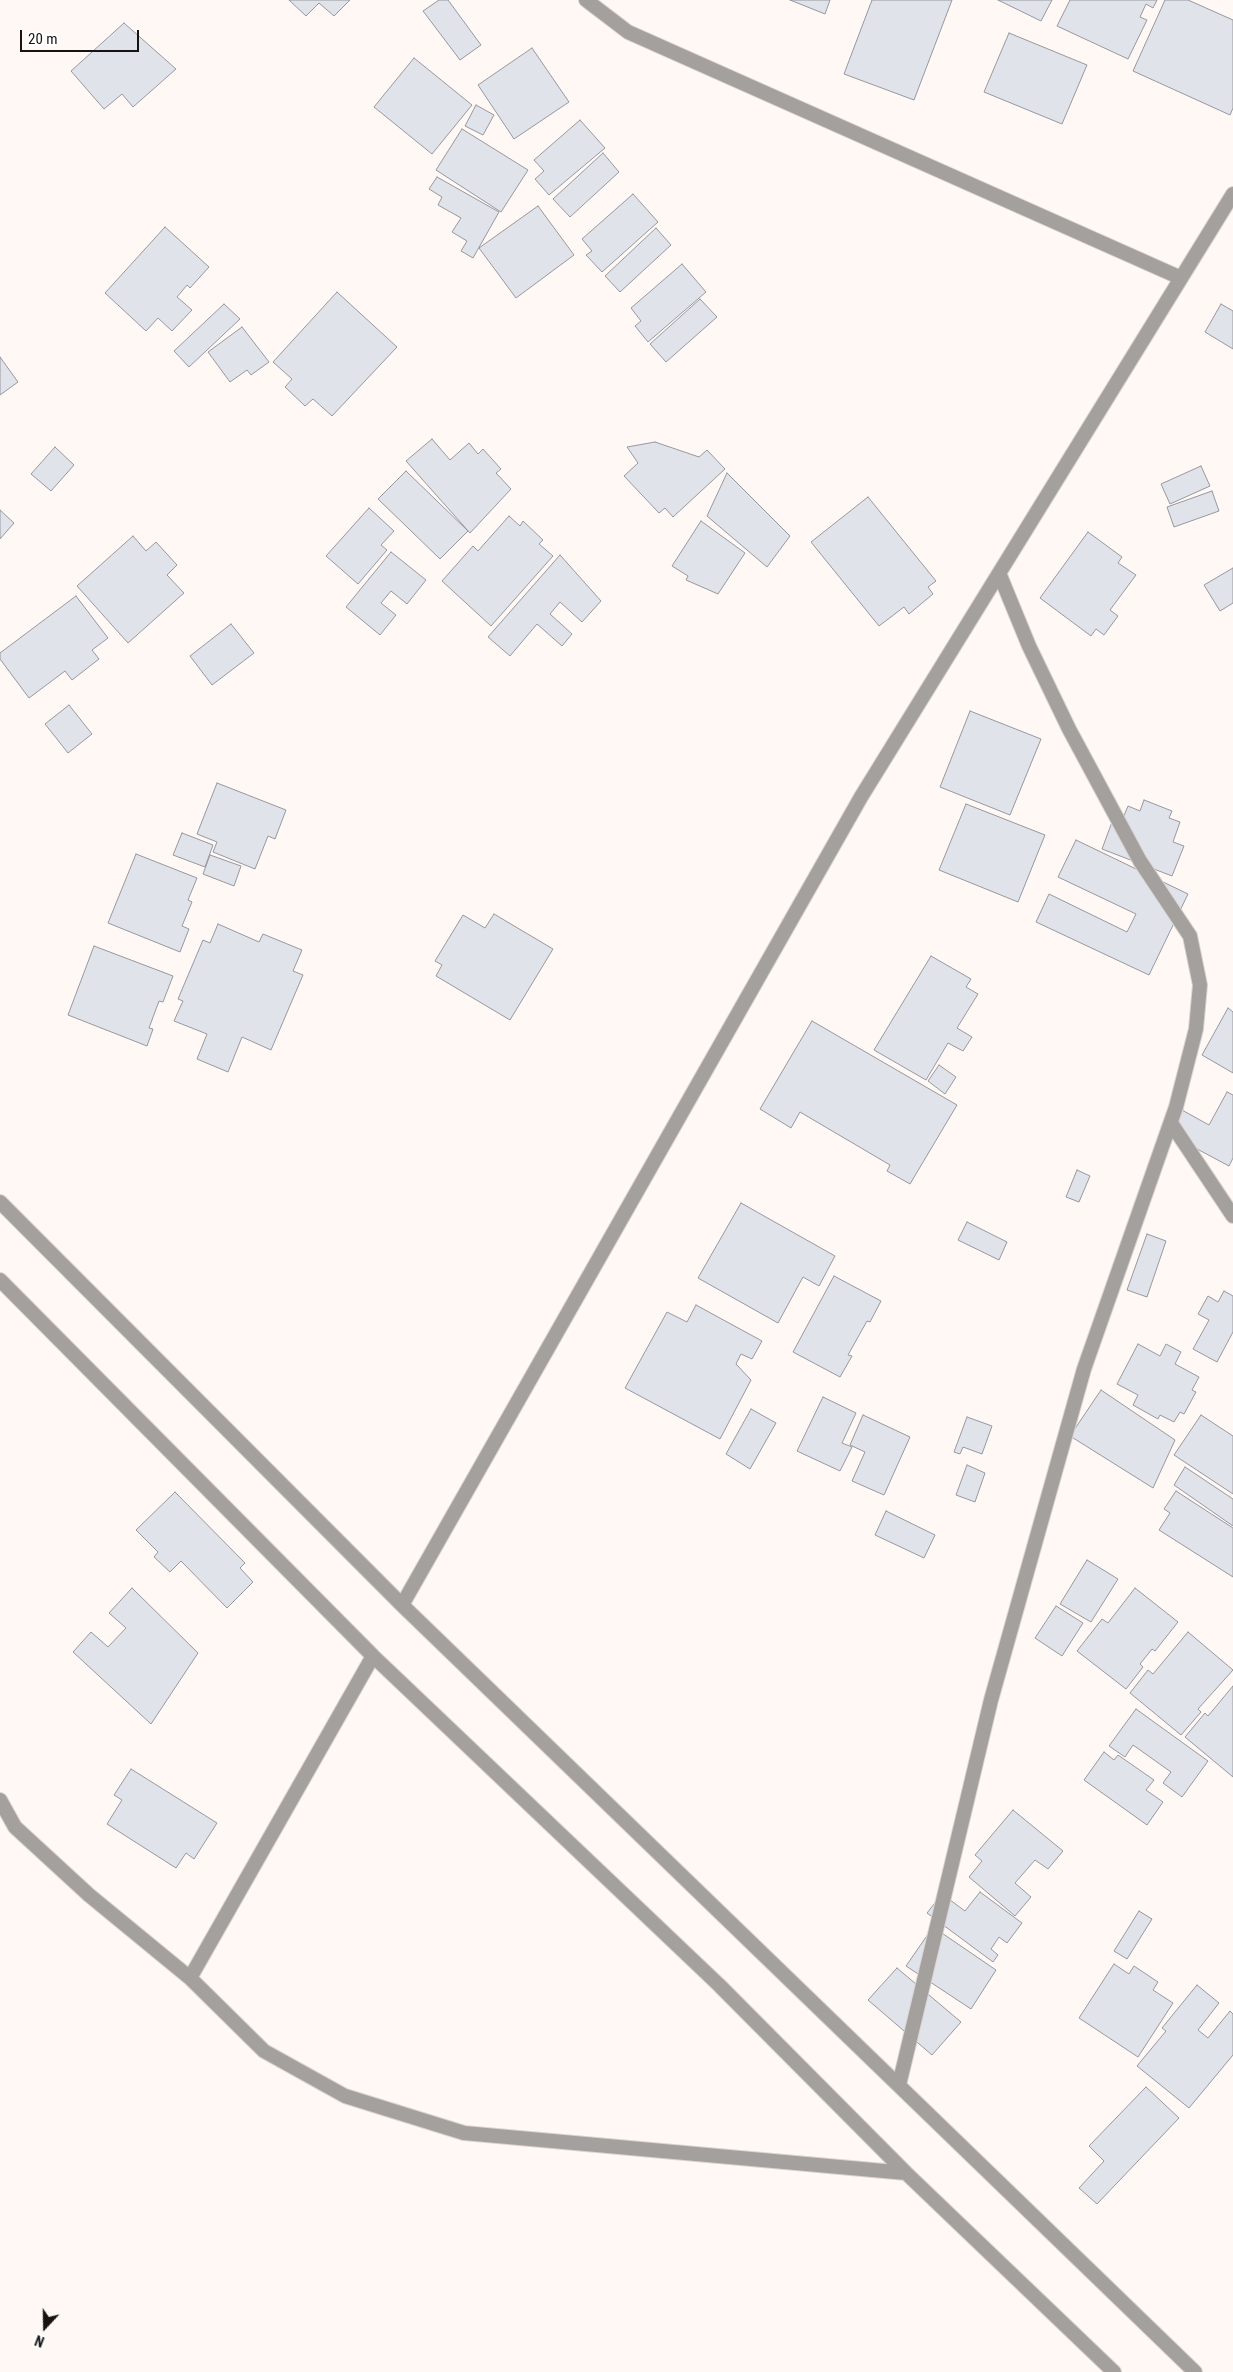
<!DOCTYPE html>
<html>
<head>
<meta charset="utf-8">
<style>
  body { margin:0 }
  #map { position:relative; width:1233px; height:2372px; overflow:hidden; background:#fff8f5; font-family:"Roboto Condensed",sans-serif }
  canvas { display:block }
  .north { position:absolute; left:20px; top:2302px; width:50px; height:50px; -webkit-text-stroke:4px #fff; paint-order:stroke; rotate:201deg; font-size:14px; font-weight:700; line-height:20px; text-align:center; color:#161413 }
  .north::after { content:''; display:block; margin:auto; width:18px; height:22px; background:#161413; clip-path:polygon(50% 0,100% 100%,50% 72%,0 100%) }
  .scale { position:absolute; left:20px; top:30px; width:119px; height:22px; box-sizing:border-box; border:2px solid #161413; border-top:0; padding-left:6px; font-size:15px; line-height:18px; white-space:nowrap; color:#161413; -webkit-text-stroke:4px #fff; paint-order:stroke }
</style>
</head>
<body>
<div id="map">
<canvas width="1233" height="2372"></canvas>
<div class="north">N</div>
<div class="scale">20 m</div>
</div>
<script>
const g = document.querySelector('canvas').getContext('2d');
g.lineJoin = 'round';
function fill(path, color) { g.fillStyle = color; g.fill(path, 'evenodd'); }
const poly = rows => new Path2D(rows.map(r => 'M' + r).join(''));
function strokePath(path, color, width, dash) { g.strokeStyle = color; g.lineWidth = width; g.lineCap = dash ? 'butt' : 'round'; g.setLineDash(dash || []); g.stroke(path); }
const building = poly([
  [289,0,350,0,334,16,319,3,306,16,289,0],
  [439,0,448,0,481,45,460,60,423,11,439,0],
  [790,0,830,0,825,14,790,0],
  [872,0,952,0,914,100,844,74,872,0],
  [998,0,1052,0,1041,21,998,0],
  [1070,0,1157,0,1153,8,1146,4,1140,17,1147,20,1128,59,1057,26,1070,0],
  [1165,0,1188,0,1233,20,1233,108,1230,115,1133,71,1165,0],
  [124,23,176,69,133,107,122,94,104,109,71,71,124,23],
  [1009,33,1087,65,1062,124,984,92,1009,33],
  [532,48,569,102,514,139,478,85,532,48],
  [414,58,472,105,432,154,374,107,414,58],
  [476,105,494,115,483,135,465,126,476,105],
  [580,120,605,148,549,195,535,179,544,171,534,160,580,120],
  [462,129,528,170,501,212,436,170,462,129],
  [603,153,619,172,570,217,553,199,603,153],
  [437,177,499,212,473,258,461,251,467,241,452,232,461,218,438,205,442,197,429,189,437,177],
  [633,194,658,222,602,272,586,255,592,251,582,239,633,194],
  [538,206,574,255,516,298,479,248,538,206],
  [165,227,209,267,190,288,187,285,177,297,192,310,172,331,158,318,146,331,105,293,165,227],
  [656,228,671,245,620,292,605,276,656,228],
  [682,264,706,292,648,342,635,326,641,321,631,308,682,264],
  [337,292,397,347,332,416,313,399,305,406,285,387,292,379,273,362,337,292],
  [700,299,717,317,666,362,650,344,700,299],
  [224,304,240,319,189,367,174,351,224,304],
  [1221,304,1233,311,1233,349,1205,332,1221,304],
  [242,327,269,362,251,375,247,370,230,382,208,352,242,327],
  [0,357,18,382,0,395,0,357],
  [432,439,450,460,469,443,478,454,483,449,501,469,496,473,511,489,470,533,406,461,432,439],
  [655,442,699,457,707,450,725,469,673,517,665,508,659,513,624,476,638,463,627,447,655,442],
  [55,447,74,465,51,491,31,474,55,447],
  [1201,466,1210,486,1170,504,1161,484,1201,466],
  [406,471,468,531,440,559,378,499,406,471],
  [727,473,790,536,767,567,707,516,727,473],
  [1212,491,1219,511,1174,527,1167,507,1212,491],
  [868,497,936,581,928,587,933,594,909,614,904,607,879,626,811,542,868,497],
  [369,508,394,531,381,545,387,550,358,584,326,556,369,508],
  [0,510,14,523,0,539,0,510],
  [509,516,520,526,523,521,543,540,539,544,553,556,491,626,442,581,473,546,478,551,509,516],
  [701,521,745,553,718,594,686,580,688,576,672,566,701,521],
  [1088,532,1122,557,1118,563,1136,575,1110,610,1118,616,1104,635,1096,629,1091,636,1040,598,1088,532],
  [133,536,146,551,156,542,177,565,167,575,184,593,128,643,77,586,133,536],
  [391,552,426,580,407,604,391,591,381,603,396,615,380,635,346,607,391,552],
  [560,555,601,601,582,622,560,602,550,614,572,634,562,646,537,624,510,656,488,637,560,555],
  [1233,568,1233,603,1220,611,1204,585,1233,568],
  [76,596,108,638,92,650,99,659,72,680,65,671,29,698,0,659,0,653,76,596],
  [231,624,254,653,212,685,190,656,231,624],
  [69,705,92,734,68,753,45,724,69,705],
  [970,711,1041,739,1010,815,940,787,970,711],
  [217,783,286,810,275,839,268,836,255,869,213,852,217,842,197,834,217,783],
  [1144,800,1172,811,1169,818,1180,822,1173,842,1184,846,1172,876,1102,849,1115,814,1123,818,1128,806,1140,811,1144,800],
  [966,804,1045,835,1018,902,939,870,966,804],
  [182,833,213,845,205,867,173,855,182,833],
  [1076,840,1188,894,1149,975,1036,922,1049,894,1127,932,1136,914,1058,877,1076,840],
  [136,854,197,878,188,900,192,902,182,926,189,929,180,952,108,923,136,854],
  [210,855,241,866,234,886,203,874,210,855],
  [494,914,553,949,510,1020,436,976,442,965,435,961,463,915,485,928,494,914],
  [218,924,259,942,263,934,302,950,293,971,303,975,271,1050,242,1037,228,1072,197,1059,207,1034,174,1021,183,1001,178,999,203,940,210,943,218,924],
  [94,946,173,976,163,1002,159,1001,149,1028,153,1029,147,1046,68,1015,94,946],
  [931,956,971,979,966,987,978,994,957,1028,972,1037,963,1051,948,1043,926,1080,874,1050,931,956],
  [1228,1008,1233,1012,1233,1073,1202,1055,1228,1008],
  [812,1021,957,1105,910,1184,887,1171,890,1165,800,1112,791,1128,760,1109,812,1021],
  [939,1065,956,1077,945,1094,928,1081,939,1065],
  [1227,1092,1233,1095,1233,1158,1229,1166,1169,1134,1182,1110,1209,1125,1227,1092],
  [1077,1170,1090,1176,1079,1202,1066,1197,1077,1170],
  [741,1203,835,1256,819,1286,803,1277,778,1323,698,1278,741,1203],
  [967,1222,1007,1242,999,1260,958,1240,967,1222],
  [1147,1234,1166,1241,1147,1297,1127,1290,1147,1234],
  [834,1276,881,1301,870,1322,867,1321,848,1355,852,1356,840,1377,793,1352,834,1276],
  [1224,1291,1233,1296,1233,1332,1217,1362,1193,1349,1209,1320,1198,1314,1208,1296,1218,1302,1224,1291],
  [696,1305,762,1341,752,1359,741,1354,736,1364,751,1380,720,1439,625,1388,667,1312,687,1322,696,1305],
  [1138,1344,1160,1356,1166,1344,1181,1352,1175,1364,1199,1377,1192,1390,1196,1392,1184,1414,1180,1412,1174,1422,1160,1415,1158,1419,1133,1405,1138,1395,1117,1384,1138,1344],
  [1101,1390,1175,1440,1153,1488,1070,1436,1101,1390],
  [823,1397,856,1413,842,1443,852,1447,840,1471,797,1451,823,1397],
  [751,1409,776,1423,750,1469,726,1454,751,1409],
  [863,1415,910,1437,884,1495,852,1481,865,1452,850,1445,863,1415],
  [1201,1415,1233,1436,1233,1494,1174,1455,1201,1415],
  [967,1417,992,1426,982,1454,963,1447,960,1454,954,1452,967,1417],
  [967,1465,985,1473,975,1502,956,1495,967,1465],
  [1185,1467,1233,1499,1233,1526,1174,1485,1185,1467],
  [1176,1491,1233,1528,1233,1577,1159,1530,1170,1513,1164,1509,1176,1491],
  [175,1492,245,1563,240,1568,253,1582,227,1608,181,1561,170,1572,154,1557,158,1552,136,1530,175,1492],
  [886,1511,935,1535,924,1558,875,1535,886,1511],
  [1087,1560,1118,1579,1091,1622,1060,1604,1087,1560],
  [132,1588,198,1653,151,1724,73,1652,91,1632,108,1647,126,1628,109,1613,132,1588],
  [1135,1588,1178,1622,1155,1651,1152,1649,1140,1664,1143,1667,1126,1689,1077,1651,1102,1619,1108,1623,1135,1588],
  [1056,1606,1083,1623,1062,1656,1035,1638,1056,1606],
  [1188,1632,1233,1670,1198,1709,1201,1712,1181,1735,1130,1693,1148,1670,1153,1674,1188,1632],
  [1233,1686,1233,1777,1185,1737,1205,1713,1208,1716,1233,1686],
  [1136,1709,1208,1761,1182,1797,1163,1783,1171,1772,1133,1745,1125,1757,1109,1746,1136,1709],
  [1104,1752,1114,1760,1118,1755,1154,1780,1146,1790,1163,1802,1147,1825,1084,1780,1104,1752],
  [131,1769,217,1823,194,1859,186,1853,176,1868,107,1824,122,1800,114,1795,131,1769],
  [1013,1810,1063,1851,1048,1869,1035,1860,1015,1883,1031,1897,1015,1916,969,1877,982,1861,975,1855,1013,1810],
  [980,1892,1022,1923,1007,1943,999,1937,991,1949,998,1955,993,1962,927,1913,942,1894,965,1911,980,1892],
  [1139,1911,1152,1919,1127,1959,1114,1951,1139,1911],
  [933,1927,996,1970,971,2009,906,1966,933,1927],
  [1114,1964,1129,1974,1134,1966,1158,1982,1153,1990,1173,2003,1138,2057,1079,2018,1114,1964],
  [897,1968,961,2022,932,2055,868,2000,897,1968],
  [1197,1985,1219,2003,1198,2030,1208,2038,1230,2011,1233,2014,1233,2055,1189,2108,1137,2066,1166,2031,1162,2028,1197,1985],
  [1146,2087,1179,2118,1097,2204,1079,2188,1104,2161,1089,2146,1146,2087]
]);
fill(building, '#e1e3ea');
strokePath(building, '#96989e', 1);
const minor = poly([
  [586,0,628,32,1181,278],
  [1171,1123,1233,1216],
  [0,1202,402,1605,1195,2372],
  [0,1280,373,1656,719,1985,906,2173,1114,2372],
  [402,1605,861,797,1233,194],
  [0,1800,15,1827,89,1895,190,1978,264,2051,345,2096,464,2133,906,2173],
  [190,1978,373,1656],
  [899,2085,991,1700,1084,1369,1176,1107,1196,1029,1200,985,1190,936,1140,861,1069,729,1029,646,999,573]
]);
strokePath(minor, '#dad4d1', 16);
strokePath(minor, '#a3a09e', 14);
</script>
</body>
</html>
